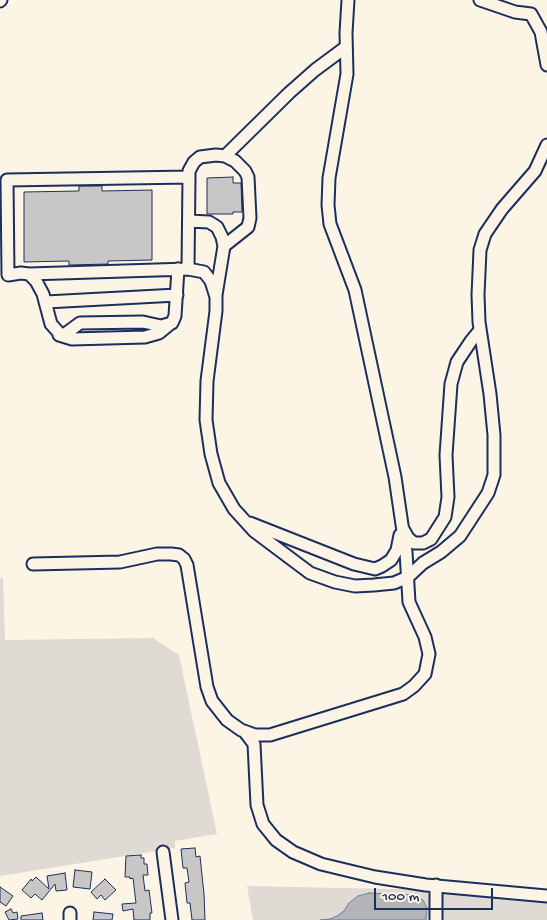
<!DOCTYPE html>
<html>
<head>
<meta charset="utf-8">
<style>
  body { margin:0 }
  #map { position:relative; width:547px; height:920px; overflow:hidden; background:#fcf5e5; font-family:"Gochi Hand",sans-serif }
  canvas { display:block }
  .scale { position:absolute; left:374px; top:888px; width:119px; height:22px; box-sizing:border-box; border:2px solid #1b2f5e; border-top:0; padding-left:6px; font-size:15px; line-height:18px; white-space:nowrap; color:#1b2f5e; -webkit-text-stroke:4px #fcf5e5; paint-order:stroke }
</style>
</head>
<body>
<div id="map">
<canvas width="547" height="920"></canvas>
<div class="scale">100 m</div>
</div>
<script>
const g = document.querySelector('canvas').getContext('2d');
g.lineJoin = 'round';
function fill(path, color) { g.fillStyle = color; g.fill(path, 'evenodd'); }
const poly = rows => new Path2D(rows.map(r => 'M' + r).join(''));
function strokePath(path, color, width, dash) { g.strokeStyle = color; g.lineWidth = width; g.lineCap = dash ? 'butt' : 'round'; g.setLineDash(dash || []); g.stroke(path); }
fill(poly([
  [0,578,3,578,5,640,153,638,179,655,217,834,175,841,175,848,0,876],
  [247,886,440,890,547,902,547,920,253,920]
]), '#dfdbd4');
const water = poly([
  [369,893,415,895,423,900,427,908,426,920,320,920,330,919,337,916,344,911,349,903,358,896,369,893]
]);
fill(water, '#b2b4b8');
strokePath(water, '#767f94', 1);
const building = poly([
  [233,177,233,183,241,183,242,212,233,212,233,214,207,214,207,178,233,177],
  [79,186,102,186,102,191,152,190,152,260,108,261,108,264,69,265,69,261,24,262,24,192,79,191,79,186],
  [195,848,196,857,200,856,204,894,205,920,192,920,190,903,187,903,185,883,189,882,187,868,183,868,181,849,195,848],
  [141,855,141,858,144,858,144,864,147,864,148,875,143,875,145,891,149,890,152,913,150,913,150,920,134,920,133,909,123,911,122,904,136,903,133,878,130,879,130,877,125,877,126,856,141,855],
  [75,870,92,872,90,889,73,887,75,870],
  [65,873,67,890,56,891,55,884,42,900,35,894,31,898,22,890,31,879,32,881,36,877,49,889,47,876,65,873],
  [105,879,116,890,105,900,101,895,97,899,91,892,105,879],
  [0,887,13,896,6,906,0,902,0,887],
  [11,909,13,913,17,912,18,919,9,920,5,912,11,909],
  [94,912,113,914,112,920,93,920,94,912],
  [42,913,43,920,21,920,21,916,42,913]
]);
fill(building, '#c8c7c6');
strokePath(building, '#1b2f5e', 1);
const minor = poly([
  [480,0,515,12,531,14,541,32,547,65],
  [0,1,1,0],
  [225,156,289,93,315,70,346,47],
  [189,177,189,171,194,162,200,157,216,155,225,156,235,161,245,171,248,177,250,218,248,227,224,246],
  [189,221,209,222,217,227,222,237,224,246,216,295],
  [188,269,189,177,7,180,8,275,21,273,29,274,188,269,204,272,211,281,216,297,216,311,207,381,206,420,211,454,219,483,234,509,254,531,310,573,335,582,355,586,374,585,394,583,408,577,423,563,441,552,460,536,488,493,494,475,494,435,490,394,479,322,478,295,480,250,485,234,502,209,535,171,547,145],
  [29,274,36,281,43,294,51,324,60,334,65,334,80,323,143,322,161,326,172,323,175,316,178,269],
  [46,302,177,295],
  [59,335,72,339,145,337,159,333,170,324],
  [250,523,354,564,375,569,382,566,391,560,397,550,400,535],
  [403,529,408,538,414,543,423,543,431,539,445,517,448,497,446,455,451,384,457,362,471,341,480,330],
  [33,564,120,562,157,554,171,554,179,555,184,559,187,565,207,687,212,701,227,720,241,730,255,735,270,735,403,694,414,686,425,674,429,654,425,637,409,602,406,552,395,477,355,290,330,224,328,205,329,178,347,74,346,33,348,0],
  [244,731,254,744,257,805,263,824,276,840,293,852,321,864,375,877,426,885,547,896],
  [163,852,172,920],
  [70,913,70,920],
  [436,920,436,885]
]);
strokePath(minor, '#1b2f5e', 15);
strokePath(minor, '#fcf5e5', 11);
</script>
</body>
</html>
